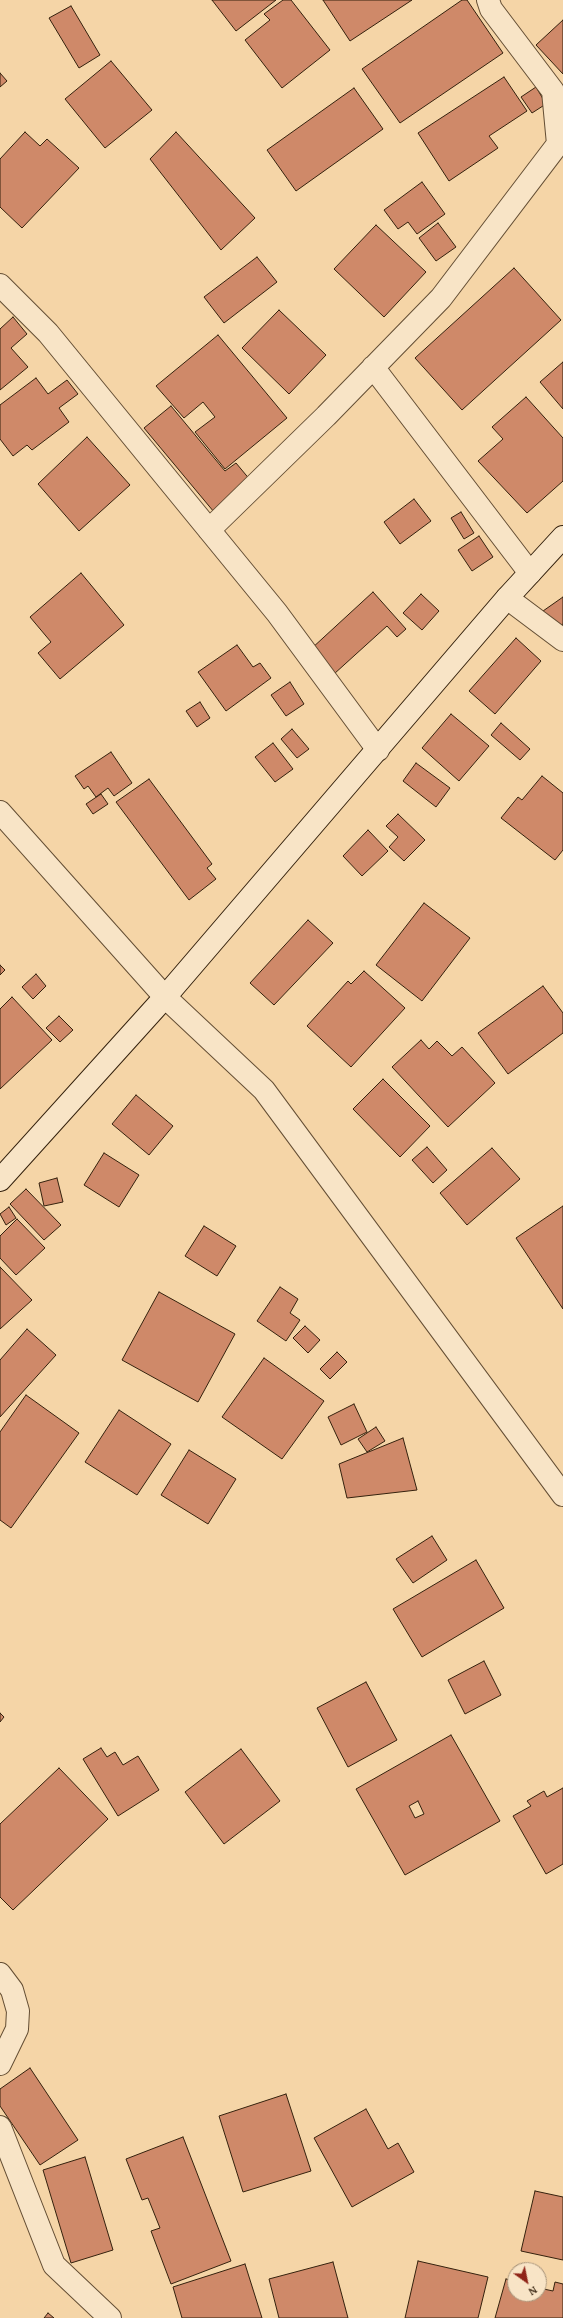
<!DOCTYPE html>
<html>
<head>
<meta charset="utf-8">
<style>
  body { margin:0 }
  #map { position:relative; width:563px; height:2318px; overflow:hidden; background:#f5d5a7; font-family:"Gentium Book Plus",serif }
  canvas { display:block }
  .north { position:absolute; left:507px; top:2262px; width:40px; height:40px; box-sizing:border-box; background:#f8e4c6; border:1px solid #aa967c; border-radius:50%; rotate:147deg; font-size:11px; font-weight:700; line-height:16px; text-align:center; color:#34210d }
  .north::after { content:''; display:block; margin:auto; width:14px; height:18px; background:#8f2418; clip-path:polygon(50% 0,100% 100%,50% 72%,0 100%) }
</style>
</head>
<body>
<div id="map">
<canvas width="563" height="2318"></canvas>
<div class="north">N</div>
</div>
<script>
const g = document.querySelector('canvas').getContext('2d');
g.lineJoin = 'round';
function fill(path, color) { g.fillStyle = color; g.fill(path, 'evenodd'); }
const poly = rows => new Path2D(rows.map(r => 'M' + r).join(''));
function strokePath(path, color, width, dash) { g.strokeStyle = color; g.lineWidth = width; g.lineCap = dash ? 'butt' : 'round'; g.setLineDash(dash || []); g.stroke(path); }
const building = poly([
  [212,0,276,0,236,31,212,0],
  [283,0,291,0,330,50,282,88,245,40,270,20,264,14,283,0],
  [323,0,412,0,350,41,323,0],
  [462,0,467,0,503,53,400,123,362,69,462,0],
  [71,6,100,55,79,68,49,18,71,6],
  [563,20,563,74,536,45,563,20],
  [111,61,152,110,105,148,65,99,111,61],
  [0,73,7,81,0,87,0,73],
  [504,77,527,111,489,136,498,148,449,181,418,133,504,77],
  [536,87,546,104,532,113,521,97,536,87],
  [354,88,383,129,296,191,267,150,354,88],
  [25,132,40,146,47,139,79,168,22,228,0,207,0,159,25,132],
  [176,132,255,218,221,250,150,159,176,132],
  [422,182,445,214,417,234,408,222,398,229,384,210,422,182],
  [438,223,456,247,436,261,419,238,438,223],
  [376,225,426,272,384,317,334,269,376,225],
  [257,257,277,282,224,323,204,297,257,257],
  [514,268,561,320,462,410,415,358,514,268],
  [279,310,326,355,289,394,242,348,279,310],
  [13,317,27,334,11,348,28,367,0,390,0,329,13,317],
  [218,335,287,418,225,469,195,432,215,417,203,402,184,418,156,386,218,335],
  [563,362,563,409,540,382,563,362],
  [36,378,48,394,67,380,78,394,59,408,69,422,32,450,27,445,13,456,0,439,0,405,36,378],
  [526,397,563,438,563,481,527,513,478,461,503,439,492,427,526,397],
  [171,406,225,471,236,463,251,481,214,512,144,428,171,406],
  [87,437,130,485,79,531,38,484,87,437],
  [414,499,431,521,400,544,384,522,414,499],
  [461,512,474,533,464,539,451,518,461,512],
  [479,536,493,557,472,571,458,550,479,536],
  [81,573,124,625,60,679,38,653,51,642,30,617,81,573],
  [373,592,406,629,397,637,387,626,334,674,311,649,373,592],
  [421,594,439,611,422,630,403,613,421,594],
  [563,597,563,624,556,629,543,611,563,597],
  [516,638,541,661,495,714,469,691,516,638],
  [237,645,253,667,260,663,271,678,226,711,198,672,237,645],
  [290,682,304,704,286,716,271,695,290,682],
  [200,702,210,718,197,727,186,711,200,702],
  [451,714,489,746,459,781,422,748,451,714],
  [501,723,530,749,520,760,491,735,501,723],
  [292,729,309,749,297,758,281,739,292,729],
  [273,743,293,769,275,782,255,757,273,743],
  [111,752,132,783,114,796,108,788,96,797,88,786,84,789,75,776,111,752],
  [416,763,450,788,436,807,403,781,416,763],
  [542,776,563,793,563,850,555,860,501,818,518,797,522,800,542,776],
  [149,779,212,864,207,868,216,879,189,900,116,802,149,779],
  [101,794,108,804,93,814,86,804,101,794],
  [398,814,425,840,404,861,389,847,398,837,386,826,398,814],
  [368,830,388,851,362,876,343,856,368,830],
  [424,903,470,938,422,1001,376,965,424,903],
  [308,920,333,943,274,1005,250,983,308,920],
  [0,965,5,970,0,975,0,965],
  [364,971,405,1008,351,1067,307,1026,348,981,351,984,364,971],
  [36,974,46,986,33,999,22,987,36,974],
  [543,986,563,1013,563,1033,508,1074,478,1033,543,986],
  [12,997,52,1040,0,1089,0,1009,12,997],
  [59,1016,73,1030,60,1042,46,1028,59,1016],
  [421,1040,429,1049,437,1041,452,1056,462,1047,495,1083,448,1127,392,1067,421,1040],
  [383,1079,430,1126,400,1157,353,1109,383,1079],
  [136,1095,173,1126,149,1155,112,1124,136,1095],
  [427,1147,447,1170,433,1183,412,1160,427,1147],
  [492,1148,520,1179,467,1225,440,1193,492,1148],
  [104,1153,139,1175,119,1207,84,1185,104,1153],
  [57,1178,63,1202,44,1206,39,1183,57,1178],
  [26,1189,61,1225,44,1240,10,1204,26,1189],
  [563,1206,563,1309,516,1238,563,1206],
  [9,1207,16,1218,6,1225,0,1214,9,1207],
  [17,1219,45,1248,16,1275,0,1258,0,1236,17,1219],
  [204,1226,236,1246,217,1276,185,1256,204,1226],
  [0,1267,32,1300,0,1329,0,1267],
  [280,1287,298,1299,290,1313,300,1320,286,1341,257,1321,280,1287],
  [159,1292,235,1334,198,1402,122,1360,159,1292],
  [305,1326,320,1340,308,1353,293,1338,305,1326],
  [27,1329,56,1355,0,1417,0,1360,27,1329],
  [337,1352,347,1362,330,1379,320,1369,337,1352],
  [264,1358,324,1401,282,1459,222,1417,264,1358],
  [26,1395,79,1433,11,1528,0,1520,0,1432,26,1395],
  [354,1404,367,1432,341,1445,328,1417,354,1404],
  [119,1410,171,1444,137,1495,85,1462,119,1410],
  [376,1427,385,1441,367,1452,358,1439,376,1427],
  [403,1438,417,1490,347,1498,339,1464,403,1438],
  [189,1450,236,1479,208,1524,161,1495,189,1450],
  [432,1536,447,1560,413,1583,396,1559,432,1536],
  [476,1560,504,1608,422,1657,393,1609,476,1560],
  [484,1661,501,1695,465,1714,448,1680,484,1661],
  [366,1682,397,1740,348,1767,317,1708,366,1682],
  [0,1713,4,1717,0,1722,0,1713],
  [451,1735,500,1821,405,1875,356,1789,451,1735],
  [418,1801,424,1814,415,1818,409,1806,418,1801],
  [101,1748,107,1757,115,1752,123,1765,138,1756,159,1790,118,1816,83,1759,101,1748],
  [241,1749,280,1801,224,1844,185,1792,241,1749],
  [59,1768,108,1819,13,1910,0,1897,0,1824,59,1768],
  [563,1788,563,1864,546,1874,513,1816,531,1806,527,1801,544,1791,547,1797,563,1788],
  [30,2068,78,2140,40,2165,0,2106,0,2089,30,2068],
  [286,2094,311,2171,243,2192,219,2116,286,2094],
  [366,2109,388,2149,398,2143,414,2172,352,2207,314,2138,366,2109],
  [183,2137,231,2261,171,2284,151,2231,160,2228,148,2198,142,2200,126,2159,183,2137],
  [85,2157,113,2250,71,2263,43,2170,85,2157],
  [535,2191,563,2197,563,2260,521,2251,535,2191],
  [418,2261,488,2277,478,2318,405,2318,418,2261],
  [333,2262,348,2318,279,2318,269,2279,333,2262],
  [245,2264,262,2318,182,2318,173,2287,245,2264],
  [506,2279,515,2281,515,2294,539,2294,539,2288,553,2291,555,2282,563,2284,563,2318,495,2318,506,2279],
  [48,2313,54,2318,44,2318,48,2313]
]);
fill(building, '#cf8969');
strokePath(building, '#34210d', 1);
const street = poly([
  [0,285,48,333,277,613,378,750],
  [373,367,530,573],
  [209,530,326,416,441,298,558,144,553,91,491,9,488,0],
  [507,598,563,640],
  [0,812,165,997,264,1090,563,1495],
  [0,1974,12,1990,18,2011,17,2029,0,2064],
  [0,2127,54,2265,110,2318]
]);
const secondary = poly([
  [0,1180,165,997,507,598,563,537]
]);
strokePath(street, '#644e34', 24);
strokePath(secondary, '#34210d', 24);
strokePath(street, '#f8e4c6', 22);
strokePath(secondary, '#f8e4c6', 22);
</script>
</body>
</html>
